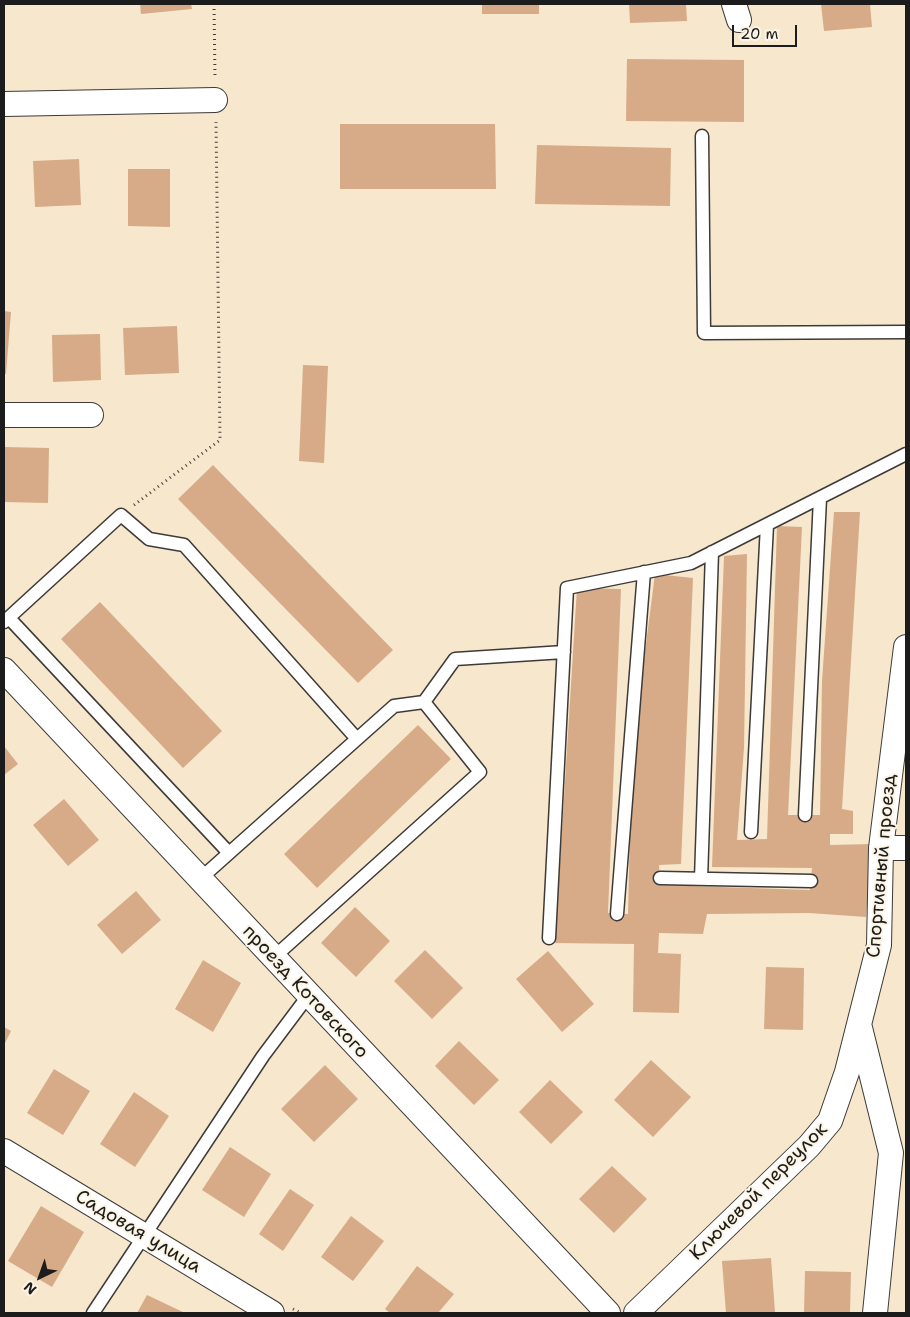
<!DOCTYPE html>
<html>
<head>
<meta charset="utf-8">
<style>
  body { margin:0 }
  #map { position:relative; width:910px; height:1317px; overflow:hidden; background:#f6e7cd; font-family:"Shantell Sans",sans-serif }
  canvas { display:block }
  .frame { position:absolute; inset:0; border:5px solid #1c1c1c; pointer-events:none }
  .north { position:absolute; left:15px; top:1252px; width:50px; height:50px; -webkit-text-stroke:4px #fcf5e5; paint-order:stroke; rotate:222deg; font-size:14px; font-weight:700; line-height:20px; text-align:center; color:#1c1c1c }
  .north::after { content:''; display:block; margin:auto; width:18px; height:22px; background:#1c1c1c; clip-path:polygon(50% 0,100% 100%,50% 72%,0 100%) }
  .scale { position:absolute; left:732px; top:25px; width:65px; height:22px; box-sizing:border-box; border:2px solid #1c1c1c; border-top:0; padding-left:6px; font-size:15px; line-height:18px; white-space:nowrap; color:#1c1c1c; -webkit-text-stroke:4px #fcf5e5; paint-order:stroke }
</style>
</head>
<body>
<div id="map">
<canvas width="910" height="1317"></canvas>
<div class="frame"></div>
<div class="north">N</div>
<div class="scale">20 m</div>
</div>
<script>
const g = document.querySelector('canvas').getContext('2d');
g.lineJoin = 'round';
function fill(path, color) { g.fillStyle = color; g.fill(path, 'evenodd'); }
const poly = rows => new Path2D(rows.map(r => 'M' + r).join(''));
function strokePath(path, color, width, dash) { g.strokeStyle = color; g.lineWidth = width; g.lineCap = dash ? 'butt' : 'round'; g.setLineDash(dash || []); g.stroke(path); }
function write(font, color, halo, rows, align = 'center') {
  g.font = font + ' "Shantell Sans",sans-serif'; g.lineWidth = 4; g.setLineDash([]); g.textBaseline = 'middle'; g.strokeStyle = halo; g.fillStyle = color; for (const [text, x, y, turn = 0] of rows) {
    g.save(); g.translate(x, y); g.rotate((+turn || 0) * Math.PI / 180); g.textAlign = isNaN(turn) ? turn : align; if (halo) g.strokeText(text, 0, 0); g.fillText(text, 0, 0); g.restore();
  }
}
fill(poly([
  [140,4,191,4,192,9,141,14],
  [482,4,539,4,539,14,482,14],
  [629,4,686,4,687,21,630,23],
  [821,4,870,4,872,27,824,31],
  [627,59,744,60,744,122,626,121],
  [340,124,495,124,496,189,340,189],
  [537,145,671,148,670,206,535,204],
  [79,159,81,205,35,207,33,161],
  [128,169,170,169,170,227,128,226],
  [4,311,11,312,6,374,4,373],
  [177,326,179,373,125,375,123,328],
  [100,334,101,380,53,382,52,335],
  [303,365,328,366,324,463,299,461],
  [4,447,49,448,48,503,4,502],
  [213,465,393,650,358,683,178,499],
  [834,512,860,512,842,809,853,811,853,834,830,834,830,845,872,844,866,917,809,913,707,914,703,934,659,933,658,953,681,954,679,1013,633,1012,634,944,555,943,577,588,621,589,608,913,628,914,630,830,642,675,655,574,693,578,681,864,659,865,660,885,810,890,812,868,712,867,724,556,747,554,744,748,737,840,767,839,777,526,802,527,788,815,820,815,822,681],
  [100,602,222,731,183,768,61,639],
  [418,725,451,759,317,888,284,854],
  [4,746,18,764,4,775],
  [64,799,99,840,68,866,33,825],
  [136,891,161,920,122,954,97,925],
  [355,907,390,941,356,977,321,943],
  [425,950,463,988,432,1019,394,981],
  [548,951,594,1004,562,1032,516,979],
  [203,960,241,983,213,1032,175,1009],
  [766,967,804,968,803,1030,764,1029],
  [4,1027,11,1031,4,1045],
  [459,1041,499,1080,474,1105,435,1066],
  [651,1060,691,1097,653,1137,614,1100],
  [325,1065,358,1099,314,1142,281,1109],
  [54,1069,90,1091,63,1135,27,1113],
  [550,1080,583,1112,551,1144,519,1112],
  [134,1092,169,1116,135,1167,100,1144],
  [230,1147,271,1174,244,1217,202,1190],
  [612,1166,647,1199,614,1233,579,1199],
  [290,1189,314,1205,283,1251,259,1234],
  [41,1206,84,1232,52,1287,8,1261],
  [351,1216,384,1241,353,1281,321,1257],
  [771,1258,775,1312,726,1313,722,1261],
  [417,1266,454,1294,438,1313,390,1313,385,1309],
  [805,1271,851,1272,850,1313,804,1313],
  [147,1295,185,1313,137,1313]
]), '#d7ab87');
const lane = poly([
  [702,136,704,333,906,332],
  [9,618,229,853],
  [4,622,121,515,149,539,184,545,357,739],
  [805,815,820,498],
  [751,832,767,525],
  [660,878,811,881],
  [200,879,394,706,424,702],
  [701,879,712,552],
  [617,914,644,572],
  [549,938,567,588,691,563,906,454],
  [273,958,480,772,424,702,455,659,564,652],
  [93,1313,263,1056,308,996]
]);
const street = poly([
  [734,4,739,20],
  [4,104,215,100],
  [4,415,91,415],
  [4,670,608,1313],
  [881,848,906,848],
  [860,1028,891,1153,875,1313],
  [4,1151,272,1313],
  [636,1313,809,1146,830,1121,847,1072,879,945,881,848,906,647]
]);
strokePath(lane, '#3d3a37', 15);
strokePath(street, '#3d3a37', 26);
strokePath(poly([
  [214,4,215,78],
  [134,505,220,440,216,122],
  [293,1309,301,1313]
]), '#3d3a37', 3, [1, 4]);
strokePath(lane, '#fff', 12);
strokePath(street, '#fff', 24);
write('19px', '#1c1c1c', '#fcf5e5', [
  ["Спортивный проезд",882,866,-85],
  ["проезд Котовского",305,992,47],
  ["Ключевой переулок",759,1192,-45],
  ["Садовая улица",138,1232,31]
]);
</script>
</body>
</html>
